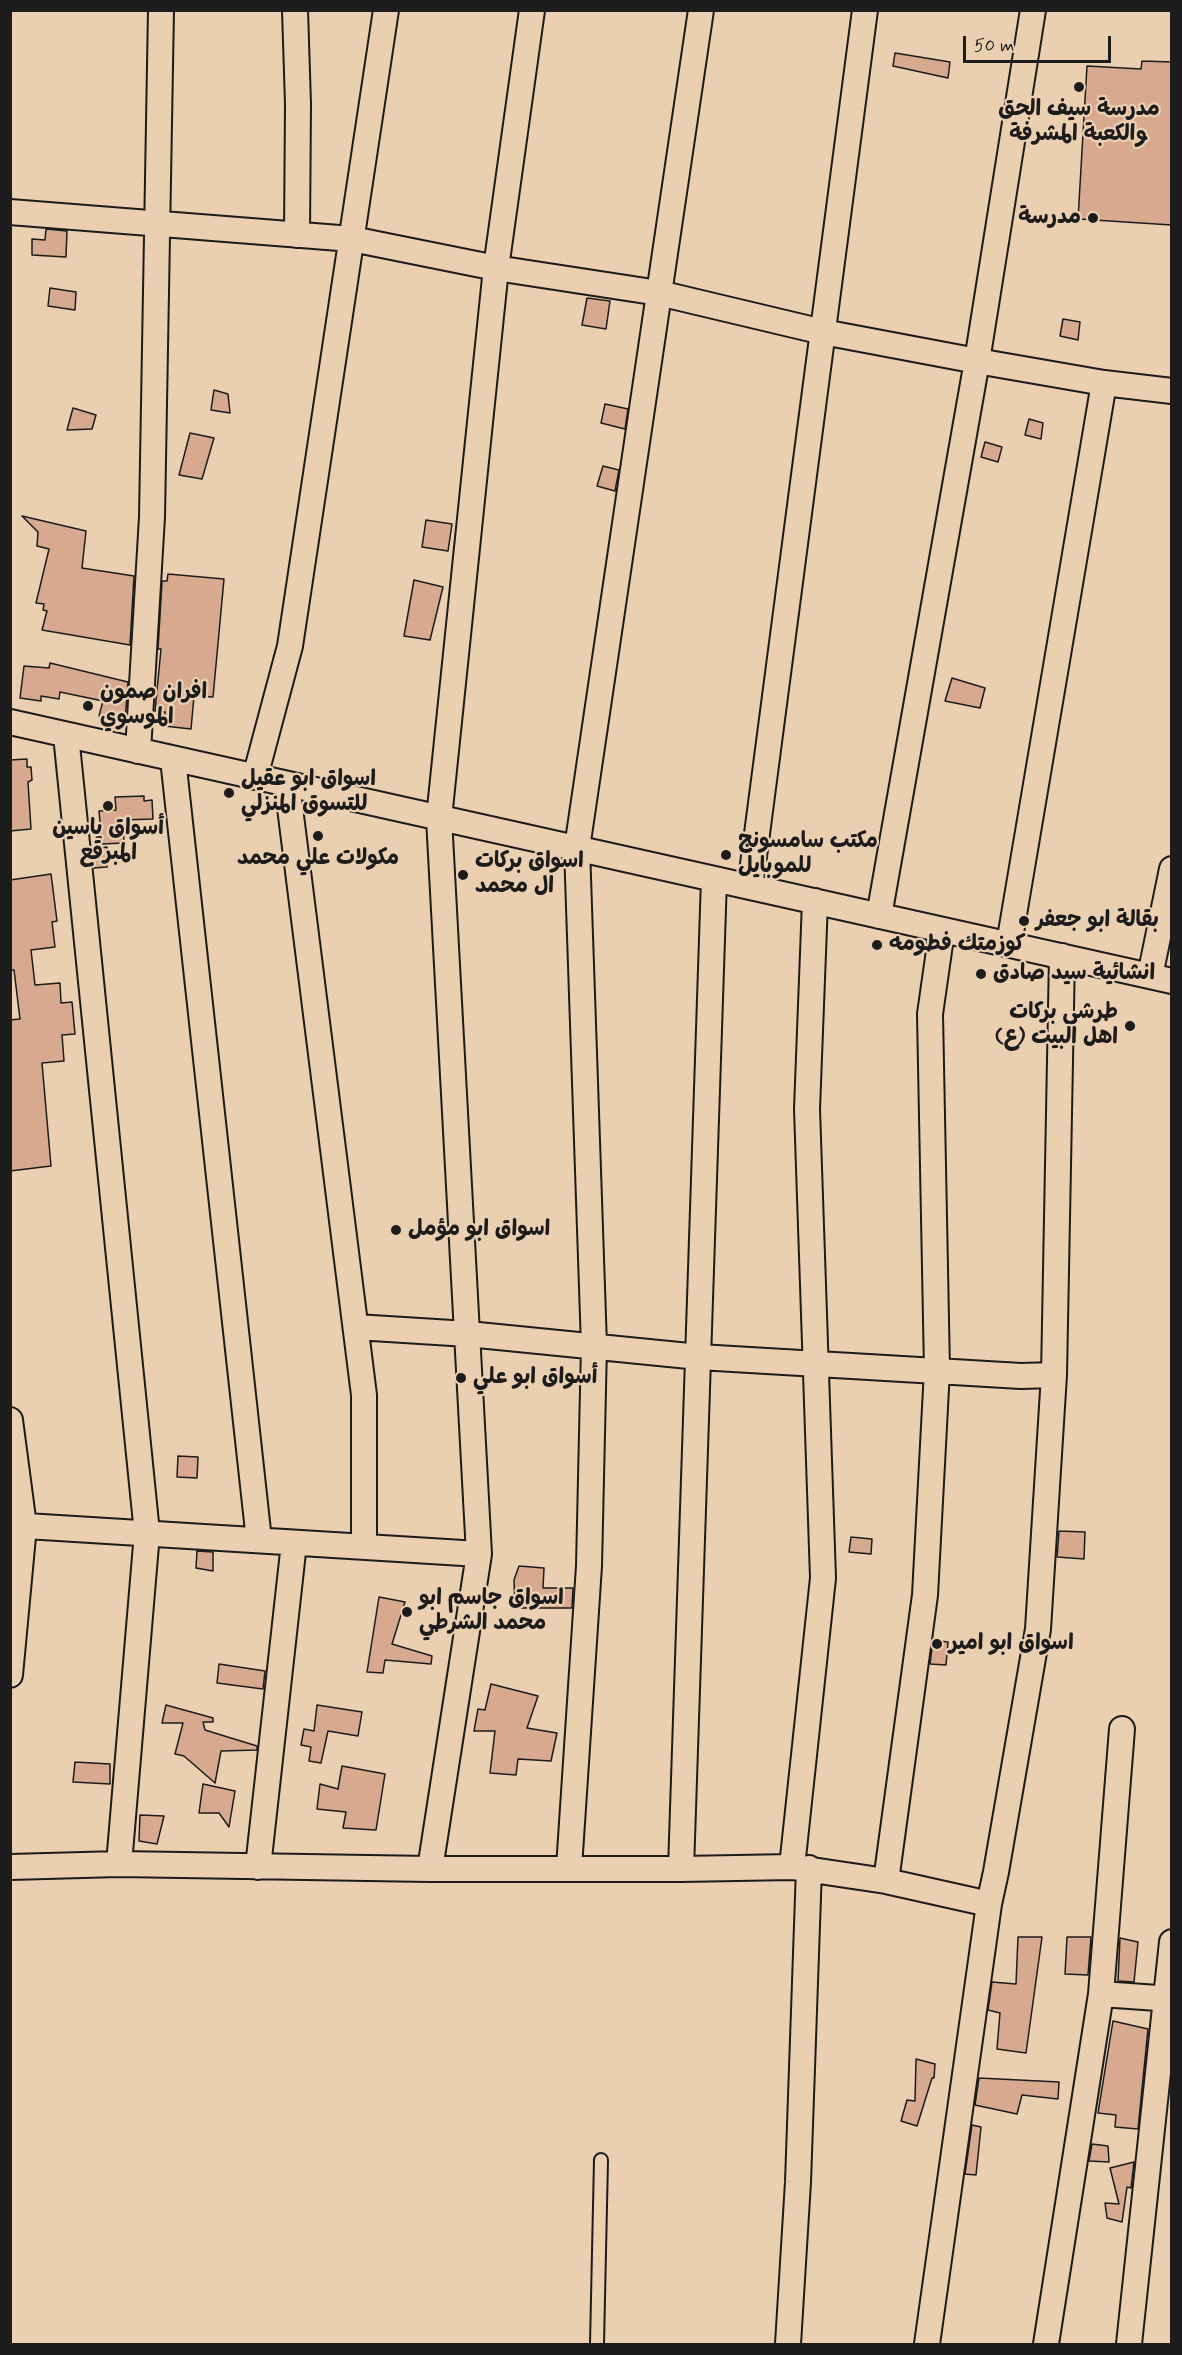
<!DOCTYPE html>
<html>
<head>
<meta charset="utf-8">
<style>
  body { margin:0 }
  #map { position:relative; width:1182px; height:2355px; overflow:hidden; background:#eacfb1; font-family:Mynerve,sans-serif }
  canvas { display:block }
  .frame { position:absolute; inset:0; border:12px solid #1c1c1c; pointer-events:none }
  .scale { position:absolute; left:963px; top:36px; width:148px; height:27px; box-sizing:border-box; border:3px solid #1c1c1c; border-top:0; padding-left:8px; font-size:18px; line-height:21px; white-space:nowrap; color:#1c1c1c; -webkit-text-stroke:4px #eacfb1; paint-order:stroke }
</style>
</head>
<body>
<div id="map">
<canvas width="1182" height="2355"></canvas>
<div class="frame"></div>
<div class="scale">50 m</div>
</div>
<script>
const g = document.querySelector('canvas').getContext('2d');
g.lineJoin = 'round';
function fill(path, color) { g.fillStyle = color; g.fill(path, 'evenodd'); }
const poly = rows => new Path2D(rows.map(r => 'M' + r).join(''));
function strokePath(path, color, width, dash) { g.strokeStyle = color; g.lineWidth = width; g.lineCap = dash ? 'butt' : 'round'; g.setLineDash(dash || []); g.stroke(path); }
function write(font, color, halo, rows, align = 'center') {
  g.font = font + ' Mynerve,"Playpen Sans Arabic",sans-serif'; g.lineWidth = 4.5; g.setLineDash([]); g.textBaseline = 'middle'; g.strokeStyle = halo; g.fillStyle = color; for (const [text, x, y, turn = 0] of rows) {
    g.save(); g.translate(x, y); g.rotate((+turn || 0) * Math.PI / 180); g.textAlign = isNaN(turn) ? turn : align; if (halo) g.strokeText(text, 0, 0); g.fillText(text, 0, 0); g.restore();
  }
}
const building = poly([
  [895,53,950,62,948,78,893,66,895,53],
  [1142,61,1172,62,1172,225,1078,219,1087,66,1141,69,1142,61],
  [46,229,67,231,66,257,32,255,32,239,45,240,46,229],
  [50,288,76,292,75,310,48,306,50,288],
  [587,298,610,301,606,329,582,325,587,298],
  [1063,319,1080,322,1078,340,1060,336,1063,319],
  [214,390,228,394,230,413,211,410,214,390],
  [605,404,628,409,625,429,601,423,605,404],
  [73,408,96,415,92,429,67,430,73,408],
  [1029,419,1043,423,1041,439,1025,435,1029,419],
  [190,433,214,438,202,479,179,475,190,433],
  [985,442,1002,447,998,462,981,457,985,442],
  [603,466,619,470,615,491,597,486,603,466],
  [22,516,86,531,82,568,134,576,130,645,42,630,47,611,43,610,44,604,36,603,49,549,37,546,38,532,22,516],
  [426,520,452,524,448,551,422,547,426,520],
  [168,574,224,579,213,697,194,696,191,729,164,726,165,712,155,711,161,649,158,649,162,581,167,581,168,574],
  [414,580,443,587,430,640,404,636,414,580],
  [50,663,128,682,125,721,99,716,103,701,60,692,59,699,41,696,41,701,20,698,24,666,49,668,50,663],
  [952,678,985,688,980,708,945,701,952,678],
  [27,759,27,767,31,767,32,780,28,782,31,829,10,831,10,760,27,759],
  [144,796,144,801,152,800,153,819,123,820,124,843,102,844,99,811,116,810,115,797,144,796],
  [107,847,107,867,94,868,92,849,107,847],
  [51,874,57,921,52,922,55,947,31,950,35,985,60,983,61,1003,72,1002,75,1034,62,1035,64,1061,42,1063,51,1166,10,1171,10,1020,20,1019,14,970,10,970,10,880,51,874],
  [178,1456,198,1457,197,1478,177,1477,178,1456],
  [1059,1531,1085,1532,1084,1559,1057,1557,1059,1531],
  [851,1537,872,1539,871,1554,849,1552,851,1537],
  [197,1551,213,1552,213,1571,196,1568,197,1551],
  [519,1566,544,1568,543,1588,573,1588,572,1608,515,1608,514,1580,519,1566],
  [379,1597,405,1602,392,1644,432,1656,431,1664,385,1660,383,1673,367,1672,379,1597],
  [933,1640,948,1642,946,1665,930,1664,933,1640],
  [219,1664,265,1671,263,1689,217,1683,219,1664],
  [491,1684,538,1696,527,1728,557,1733,551,1761,518,1759,516,1775,490,1773,495,1731,474,1731,478,1709,485,1710,491,1684],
  [166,1705,213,1718,213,1722,203,1722,205,1730,257,1746,257,1750,221,1751,215,1783,184,1756,175,1754,183,1723,162,1723,166,1705],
  [317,1705,362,1712,358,1736,328,1731,321,1763,309,1761,311,1747,301,1745,304,1729,314,1731,317,1705],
  [75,1762,110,1764,110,1784,73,1782,75,1762],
  [342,1766,385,1774,376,1830,343,1828,346,1812,317,1809,320,1784,338,1789,342,1766],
  [203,1784,235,1791,229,1827,219,1813,199,1813,203,1784],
  [140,1815,164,1816,157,1844,139,1841,140,1815],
  [1018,1937,1042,1937,1026,2053,997,2049,1000,2013,988,2010,992,1982,1016,1984,1018,1937],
  [1067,1937,1091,1937,1088,1975,1065,1974,1067,1937],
  [1120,1938,1138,1942,1134,1982,1118,1981,1120,1938],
  [1113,2021,1148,2029,1138,2129,1115,2127,1116,2115,1098,2113,1113,2021],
  [916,2059,935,2064,934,2078,932,2078,917,2126,901,2121,907,2100,915,2101,916,2059],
  [979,2078,1059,2082,1058,2099,1022,2095,1017,2114,975,2105,979,2078],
  [972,2125,981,2127,976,2175,965,2174,972,2125],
  [1092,2144,1108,2146,1109,2162,1089,2161,1092,2144],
  [1134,2162,1131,2188,1127,2187,1122,2222,1107,2218,1105,2203,1119,2204,1110,2168,1134,2162]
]);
fill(building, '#d7a98e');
strokePath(building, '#1c1c1c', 1.5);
const lane = poly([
  [597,2344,601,2160]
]);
const street = poly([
  [295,10,298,104,297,235],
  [10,212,352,239,496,268,659,293,823,332,977,361,1104,383,1172,391],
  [10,722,1172,981],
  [66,735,147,1533,119,1864],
  [138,751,152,517,161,10],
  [173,759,259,1540],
  [255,777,290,646,386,10],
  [287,784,364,1395,364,1547],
  [750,887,865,10],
  [879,916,977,361,1033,10],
  [1009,944,1104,383],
  [1150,976,1172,869],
  [356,1327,468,1334,699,1357,1021,1376,1054,1375,1062,956],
  [10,1420,24,1526,10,1675],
  [10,1525,479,1554,439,818,496,268,532,10],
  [10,1867,119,1864,430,1869,681,1869,792,1867,886,1881,989,1904],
  [258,1867,294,1543],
  [792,1867,823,1578,807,1109,815,901],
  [569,1868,589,1566,594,1346,577,848,701,10],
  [430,1869,479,1554],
  [681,1869,714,879],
  [886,1881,925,1595,937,1370,930,1014,942,930],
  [1101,1994,1172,1999],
  [788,2344,798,2182,809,1868],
  [927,2344,989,1904,996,1872,1038,1629,1054,1375],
  [1046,2344,1101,1994,1122,1729],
  [1129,2344,1172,1942]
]);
strokePath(lane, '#1c1c1c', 16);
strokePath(street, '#1c1c1c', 28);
strokePath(lane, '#eacfb1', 12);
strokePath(street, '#eacfb1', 24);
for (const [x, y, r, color] of [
  [1079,87,6,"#1c1c1c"],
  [1093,218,6,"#1c1c1c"],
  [88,706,6,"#1c1c1c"],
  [229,793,6,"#1c1c1c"],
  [108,806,6,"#1c1c1c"],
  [318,836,6,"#1c1c1c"],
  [726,855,6,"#1c1c1c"],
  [463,875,6,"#1c1c1c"],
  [1024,921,6,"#1c1c1c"],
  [877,945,6,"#1c1c1c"],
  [981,974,6,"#1c1c1c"],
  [1130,1026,6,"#1c1c1c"],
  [396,1230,6,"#1c1c1c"],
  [461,1378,6,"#1c1c1c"],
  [407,1612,6,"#1c1c1c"],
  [937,1644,6,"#1c1c1c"]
]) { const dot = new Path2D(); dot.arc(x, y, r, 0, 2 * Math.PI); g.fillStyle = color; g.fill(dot); strokePath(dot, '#eacfb1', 2); }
write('bold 22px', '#1c1c1c', '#eacfb1', [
  ["مدرسة سيف الحق",1079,110,"center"],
  ["والكعبة المشرفة",1079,135,"center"],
  ["مدرسة",1081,218,"right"],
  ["افران صمون",100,693],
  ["الموسوي",100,718],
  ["اسواق ابو عقيل",241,780],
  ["للتسوق المنزلي",241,805],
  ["أسواق ياسين",108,829,"center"],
  ["المبرقع",108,854,"center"],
  ["مكتب سامسونج",738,842],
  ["للموبايل",738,867],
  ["مكولات علي محمد",318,859,"center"],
  ["اسواق بركات",475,862],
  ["ال محمد",475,887],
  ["بقالة ابو جعفر",1036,921],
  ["كوزمتك فطومه",889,945],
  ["انشائية سيد صادق",993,974],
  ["طرشي بركات",1118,1013,"right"],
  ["اهل البيت (ع)",1118,1038,"right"],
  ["اسواق ابو مؤمل",408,1230],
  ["أسواق ابو علي",473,1378],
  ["اسواق جاسم ابو",419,1599],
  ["محمد الشرطي",419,1624],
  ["اسواق ابو امير",949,1644]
], 'left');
</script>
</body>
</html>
